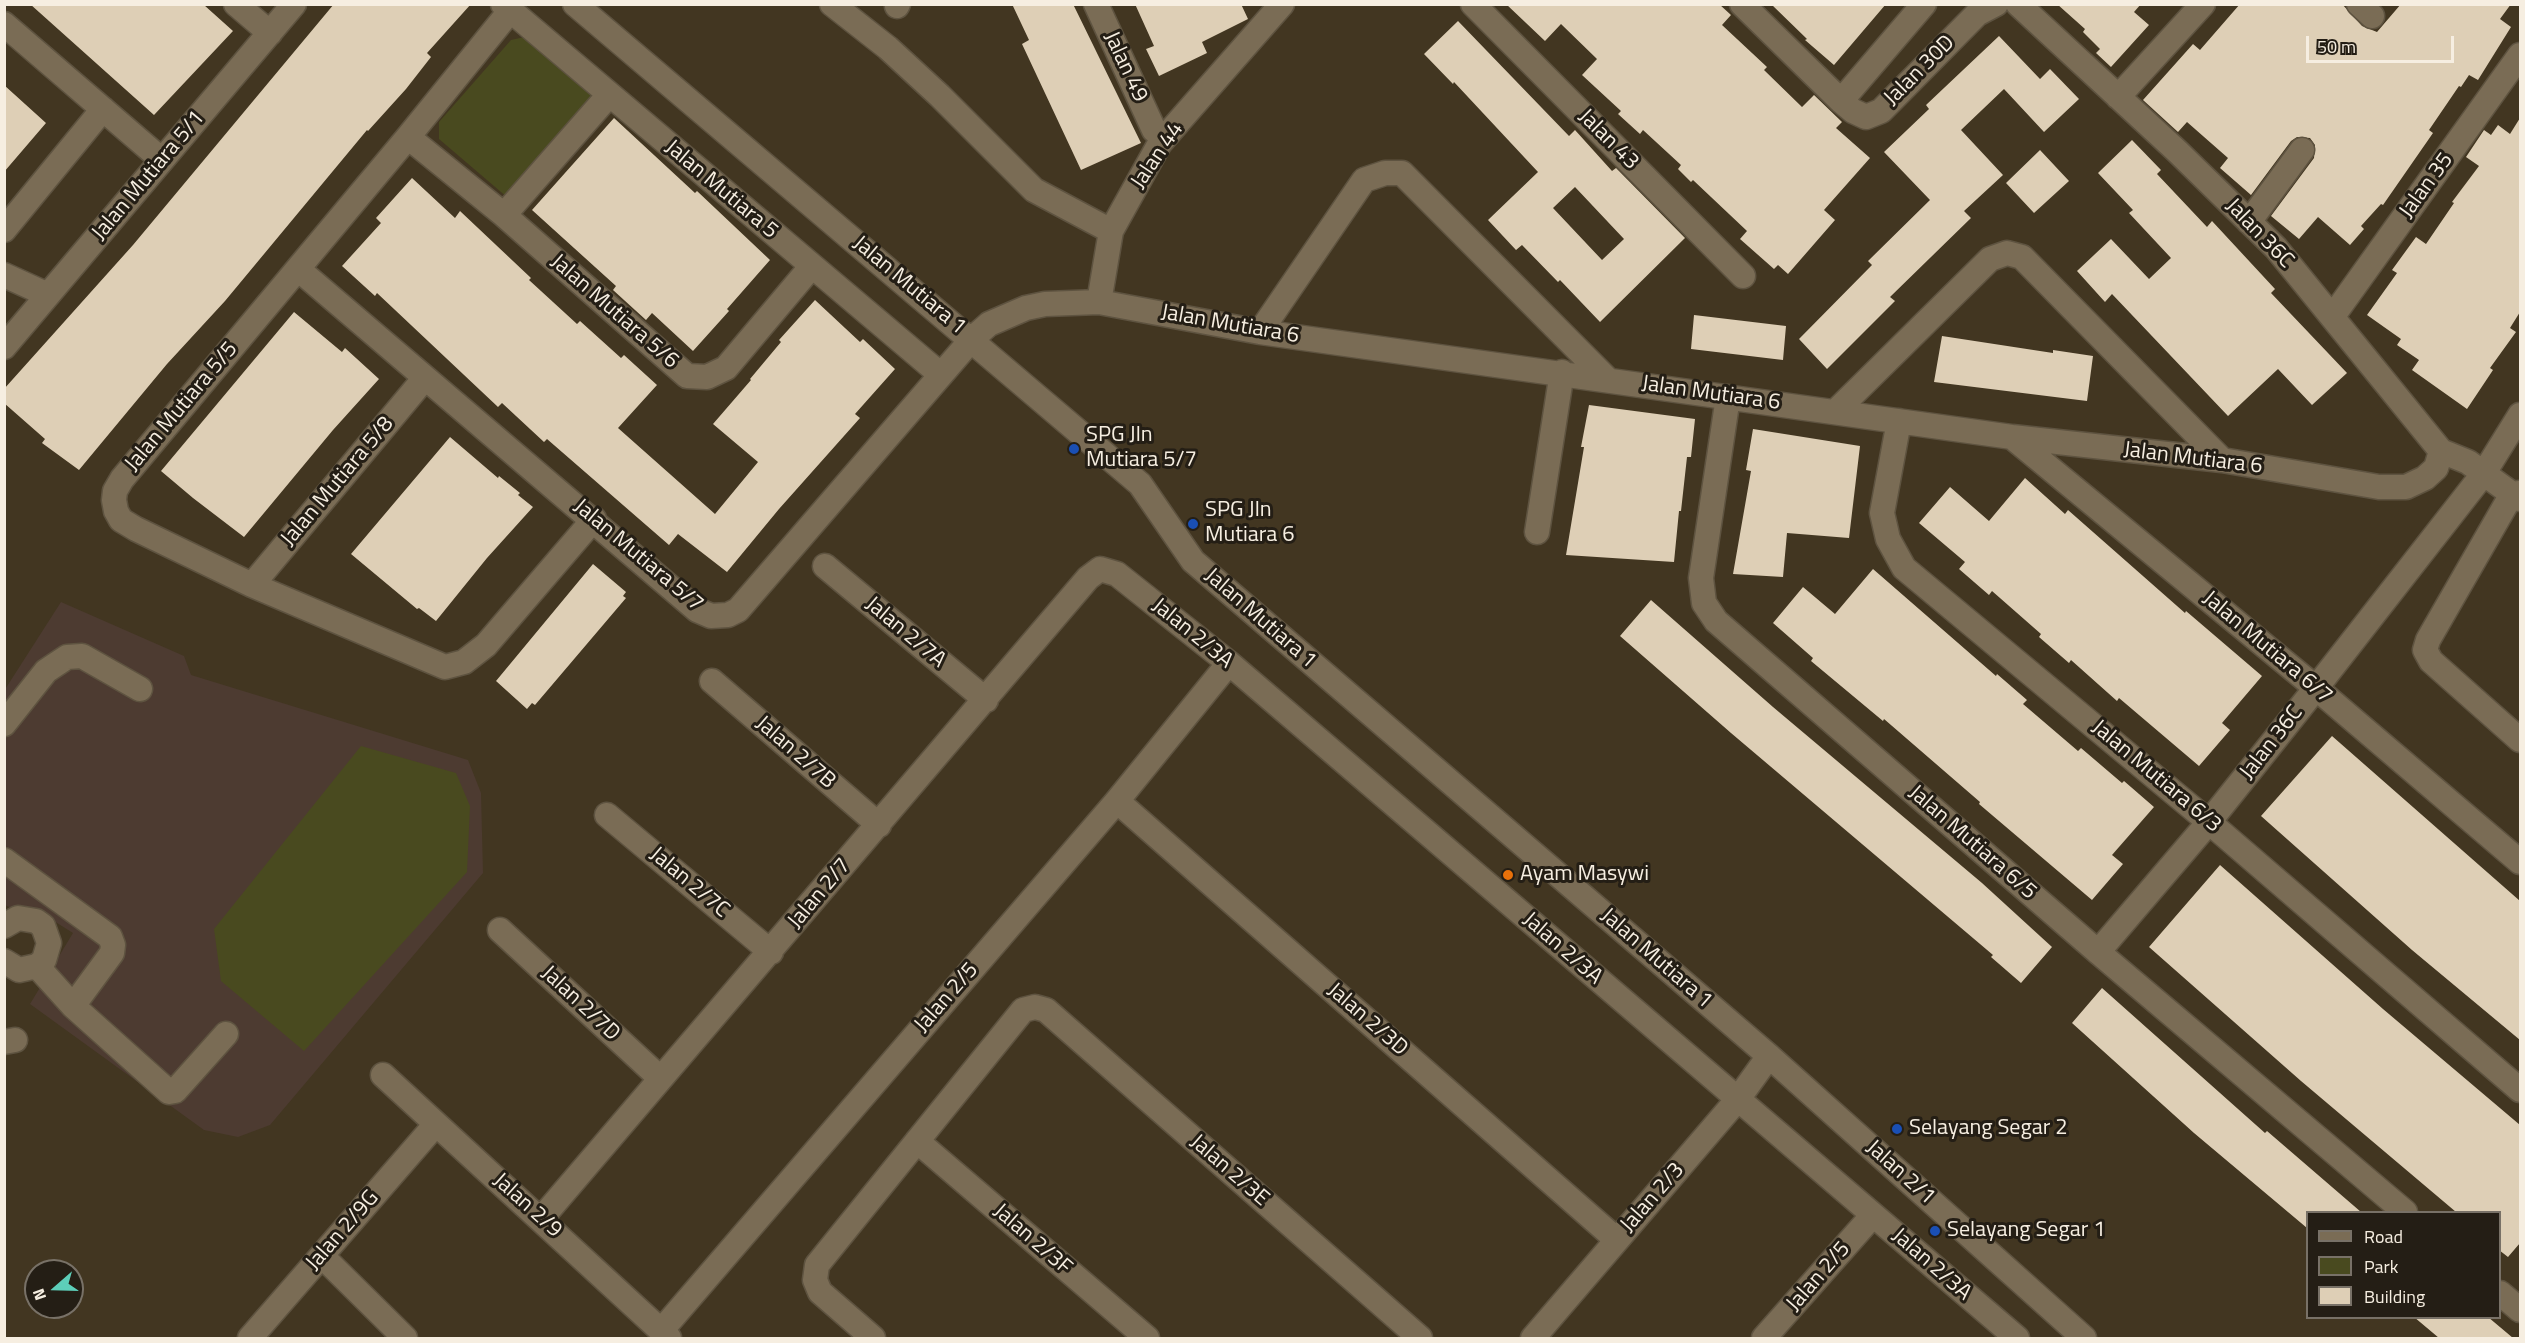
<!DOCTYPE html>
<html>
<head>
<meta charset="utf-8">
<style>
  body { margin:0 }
  #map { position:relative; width:2525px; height:1343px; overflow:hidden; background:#423621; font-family:"Titillium Web",sans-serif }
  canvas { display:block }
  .frame { position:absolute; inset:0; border:6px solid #f6eee1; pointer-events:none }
  .legend { position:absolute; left:2306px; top:1211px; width:195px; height:108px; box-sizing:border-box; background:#241e15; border:2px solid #787167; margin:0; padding:8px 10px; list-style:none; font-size:18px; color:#f6eee1 }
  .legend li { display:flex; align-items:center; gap:12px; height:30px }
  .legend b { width:30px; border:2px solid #787167 }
  .north { position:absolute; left:24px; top:1259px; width:60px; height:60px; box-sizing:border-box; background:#241e15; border:2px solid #787167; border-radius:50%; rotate:250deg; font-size:16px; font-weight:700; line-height:24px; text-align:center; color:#f6eee1 }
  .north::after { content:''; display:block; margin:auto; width:21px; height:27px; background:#5dceb9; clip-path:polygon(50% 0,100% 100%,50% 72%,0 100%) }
  .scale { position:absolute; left:2306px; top:36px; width:148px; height:27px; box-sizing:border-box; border:3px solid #f6eee1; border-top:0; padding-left:8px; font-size:18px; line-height:21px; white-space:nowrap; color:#f6eee1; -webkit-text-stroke:4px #241e15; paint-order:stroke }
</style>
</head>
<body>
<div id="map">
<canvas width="2525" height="1343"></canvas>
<div class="frame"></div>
<ul class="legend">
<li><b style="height:8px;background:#7a6c55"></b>Road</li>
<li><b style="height:16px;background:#494a1f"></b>Park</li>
<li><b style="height:16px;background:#decfb6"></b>Building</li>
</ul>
<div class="north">N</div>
<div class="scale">50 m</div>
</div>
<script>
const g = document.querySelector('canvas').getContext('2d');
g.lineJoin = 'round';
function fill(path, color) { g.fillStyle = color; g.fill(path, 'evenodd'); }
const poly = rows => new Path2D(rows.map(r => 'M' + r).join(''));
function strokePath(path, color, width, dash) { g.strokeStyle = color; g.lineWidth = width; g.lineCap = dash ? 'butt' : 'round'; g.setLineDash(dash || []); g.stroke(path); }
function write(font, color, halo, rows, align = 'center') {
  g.font = font + ' "Titillium Web",sans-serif'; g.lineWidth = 6; g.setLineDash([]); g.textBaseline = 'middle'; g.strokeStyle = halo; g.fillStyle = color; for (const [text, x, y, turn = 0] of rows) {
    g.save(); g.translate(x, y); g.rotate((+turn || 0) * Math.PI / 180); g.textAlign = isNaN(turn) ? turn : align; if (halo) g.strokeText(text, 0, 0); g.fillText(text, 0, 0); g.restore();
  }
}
fill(poly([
  [61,602,184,656,191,675,468,760,481,793,483,873,270,1125,238,1137,204,1130,30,1004,73,933,38,911,13,909,5,905,4,691]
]), '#4d3b31');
fill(poly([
  [529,36,595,95,508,198,439,139,439,122,511,40],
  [361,746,456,773,470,806,467,872,304,1051,221,981,214,929]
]), '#494a1f');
fill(poly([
  [30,4,204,5,233,31,154,115],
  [334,4,471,4,427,53,431,57,406,89,368,131,367,130,225,301,167,364,79,470,42,443,45,439,4,403,4,389,133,245],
  [1012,4,1073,4,1141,143,1081,170,1022,44,1029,40],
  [1135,4,1241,4,1248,19,1202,42,1207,53,1159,76,1146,49,1154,46],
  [1506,4,1719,4,1731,15,1722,25,1767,67,1764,70,1802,107,1814,95,1842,122,1836,128,1870,158,1824,210,1835,220,1788,274,1778,265,1774,269,1740,239,1747,231,1693,180,1691,182,1678,169,1681,165,1643,130,1640,134,1618,114,1621,111,1582,75,1597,59,1561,24,1545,41],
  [1771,4,1886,4,1834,65,1805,40,1807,39],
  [2057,4,2141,4,2134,12,2149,25,2111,67,2096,53,2100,49,2083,32,2085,29],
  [2240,4,2342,4,2362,26,2377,32,2401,4,2511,4,2500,19,2511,27,2478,80,2469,75,2461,87,2459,86,2429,130,2433,133,2383,205,2381,204,2361,226,2364,229,2350,245,2318,217,2299,239,2271,216,2314,158,2315,145,2310,138,2297,137,2291,141,2251,195,2220,168,2228,158,2187,122,2178,132,2143,100,2193,44,2200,50],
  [1458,21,1569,136,1575,130,1612,171,1616,168,1685,238,1600,322,1560,280,1558,282,1522,245,1516,250,1488,220,1538,172,1454,82,1453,84,1424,54],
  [1575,187,1624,239,1602,260,1553,208],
  [1999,36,2040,79,2050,69,2079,99,2044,132,2004,89,1961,130,2003,175,1964,211,1971,218,1890,297,1895,301,1827,369,1799,339,1872,265,1868,261,1930,200,1884,152,1929,109,1926,105],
  [4,85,46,123,4,172],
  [614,118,695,193,697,191,770,260,727,309,729,311,693,351,652,313,646,320,613,290,616,286,532,210],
  [2520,118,2520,312,2510,328,2516,332,2490,368,2493,370,2467,409,2412,370,2419,360,2397,345,2401,339,2367,315,2397,273,2392,270,2416,237,2426,244,2454,203,2452,202,2479,166,2466,157,2484,130,2491,135,2498,125,2510,134],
  [2132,140,2161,170,2157,174,2207,227,2212,221,2275,289,2271,293,2347,373,2312,405,2278,369,2228,416,2112,294,2105,302,2077,271,2111,239,2149,279,2171,258,2129,213,2133,210,2098,173],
  [2040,150,2069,181,2034,213,2006,183],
  [412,178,455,218,460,211,531,278,529,280,577,324,580,321,621,358,624,355,657,385,618,428,715,514,758,462,713,424,751,380,750,379,781,342,779,340,815,300,860,342,863,339,895,369,855,414,860,418,779,509,727,572,678,534,669,545,547,439,544,442,502,403,498,407,377,293,375,296,342,266,381,223,376,218],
  [294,312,342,352,345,348,379,379,333,430,244,537,193,498,161,471],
  [1694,315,1786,326,1783,360,1691,349],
  [1942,336,2053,353,2053,350,2093,356,2087,401,1934,382],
  [1589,405,1695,419,1691,457,1687,457,1681,511,1679,511,1674,562,1566,555,1584,447,1581,447],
  [1753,429,1860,446,1849,538,1787,533,1783,577,1733,574,1751,471,1746,470],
  [450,437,498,478,499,476,520,493,518,495,533,507,487,558,436,621,419,608,417,609,351,554],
  [2025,478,2065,514,2068,510,2185,613,2186,611,2262,676,2222,723,2230,730,2199,766,2119,698,2117,701,2071,660,2069,663,2039,637,2041,634,1992,591,1989,595,1959,569,1965,562,1919,523,1950,487,1989,521],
  [593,564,626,592,623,596,626,598,535,705,532,703,527,709,496,681],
  [1873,569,1996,676,1997,674,2027,700,2023,704,2078,751,2081,748,2122,783,2124,781,2154,807,2112,855,2123,864,2092,900,1979,804,1980,802,1884,719,1883,721,1811,661,1813,658,1773,623,1803,587,1835,614],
  [1651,600,1773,707,1982,883,2052,947,2021,983,1991,957,1993,955,1731,733,1620,636],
  [2332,736,2520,901,2520,1040,2412,950,2261,816],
  [2220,865,2383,1009,2520,1125,2520,1243,2508,1257,2499,1250,2499,1212,2456,1212,2301,1081,2149,947],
  [2102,988,2265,1133,2267,1131,2361,1212,2307,1212,2307,1228,2194,1133,2072,1023],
  [2414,1317,2488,1317,2513,1338,2439,1338]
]), '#decfb6');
const minor = poly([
  [236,4,270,33],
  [503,4,940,374],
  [575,4,1140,484,1193,561,1769,1056,2084,1338],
  [832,4,888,48,940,96,1034,190,1111,231],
  [1096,4,1154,130],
  [1473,4,1743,276],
  [1742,4,1841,101,1853,111,1866,117,1881,111,1977,14,1996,4],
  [2018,4,2178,152,2276,248,2441,451,2468,462,2512,494,2520,493],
  [2359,4,2372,16],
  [897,6,898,4],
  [510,11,408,137,122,479,115,491,114,500,116,511,121,520,136,529,252,585,445,667,464,662,486,645,594,519],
  [4,24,162,160],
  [2118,97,2203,4],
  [1841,101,1924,4],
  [408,137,504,215,687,376,707,377,726,368,811,267],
  [504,215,609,95],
  [2249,222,2302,150],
  [4,230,103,109],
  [298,269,697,610,711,616,728,615,738,610,972,339,989,324,1026,308,1045,304,1099,302,1260,332,2012,437,2222,460,2379,487,2406,487,2425,478,2436,468,2441,451],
  [4,275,48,295],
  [1099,302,1111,231,1160,143,1282,4],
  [2333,316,2520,55],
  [1260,332,1364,180,1385,173,1402,173,1607,379],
  [4,347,294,4],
  [1728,397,1701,578,1704,603,1716,621,2098,952,2405,1212],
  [1835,412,1990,259,2007,253,2022,257,2222,460],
  [1899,421,1882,513,1888,539,1904,568,2209,822,2520,1090],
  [2012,437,2316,688,2520,862],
  [2520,499,2512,494,2428,640,2425,650,2431,661,2520,740],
  [1537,532,1562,372],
  [825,566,986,700],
  [252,585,424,379],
  [712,681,879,825],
  [4,724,46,671,67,657,82,656,140,689],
  [1117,801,1617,1240],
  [607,815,771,952],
  [4,860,110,937,113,945,112,953,73,1006,37,966],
  [4,926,18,918,36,921,43,926,49,943,44,960,37,966,19,970,4,961],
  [500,930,660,1078],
  [2098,952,2209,822,2316,688,2484,473,2520,415],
  [73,1006,169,1092,175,1091,226,1034],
  [4,1042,15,1040],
  [383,1075,669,1338],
  [917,1141,1147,1338],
  [541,1219,1088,578,1100,569,1117,574,1229,663,2017,1338],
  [322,1256,405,1338],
  [2500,1293,2520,1310],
  [661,1331,1117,801,1229,663],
  [250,1338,436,1124],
  [873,1338,820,1292,815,1280,817,1265,1023,1010,1035,1007,1046,1010,1420,1338],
  [1533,1338,1738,1099,1769,1056],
  [1764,1338,1873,1215]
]);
strokePath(minor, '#5e5340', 27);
strokePath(minor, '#7a6c55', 24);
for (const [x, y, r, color] of [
  [1074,449,6,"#1a4fb4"],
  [1193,524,6,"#1a4fb4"],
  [1508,875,6,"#e8710a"],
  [1897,1129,6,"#1a4fb4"],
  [1935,1231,6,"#1a4fb4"]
]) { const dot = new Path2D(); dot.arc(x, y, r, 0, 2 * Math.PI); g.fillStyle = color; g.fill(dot); strokePath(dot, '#241e15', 2); }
write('22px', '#f6eee1', '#241e15', [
  ["Jalan 49",1125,67,65],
  ["Jalan 30D",1920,71,-45],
  ["Jalan 43",1608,140,45],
  ["Jalan 44",1158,156,-56],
  ["Jalan Mutiara 5/1",149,176,-50],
  ["Jalan 35",2427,186,-54],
  ["Jalan Mutiara 5",721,190,40],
  ["Jalan 36C",2259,234,46],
  ["Jalan Mutiara 1",909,286,40],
  ["Jalan Mutiara 5/6",614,312,41],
  ["Jalan Mutiara 6",1230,325,10],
  ["Jalan Mutiara 6",1711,394,8],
  ["Jalan Mutiara 5/5",182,407,-50],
  ["Jalan Mutiara 6",2193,459,7],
  ["Jalan Mutiara 5/8",338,482,-50],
  ["Jalan Mutiara 5/7",638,556,40],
  ["Jalan Mutiara 1",1260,619,41],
  ["Jalan 2/7A",905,633,40],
  ["Jalan 2/3A",1192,634,39],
  ["Jalan Mutiara 6/7",2267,648,40],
  ["Jalan 36C",2272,743,-52],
  ["Jalan 2/7B",795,753,41],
  ["Jalan Mutiara 6/3",2156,777,40],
  ["Jalan Mutiara 6/5",1972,843,41],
  ["Jalan 2/7C",689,883,40],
  ["Jalan 2/7",820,894,-50],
  ["Jalan 2/3A",1562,949,41],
  ["Jalan Mutiara 1",1656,959,41],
  ["Jalan 2/5",947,998,-49],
  ["Jalan 2/7D",580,1004,43],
  ["Jalan 2/3D",1367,1020,41],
  ["Jalan 2/3E",1229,1171,41],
  ["Jalan 2/1",1900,1173,42],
  ["Jalan 2/3",1653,1198,-49],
  ["Jalan 2/9",527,1206,42],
  ["Jalan 2/9G",343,1231,-49],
  ["Jalan 2/3F",1032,1240,41],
  ["Jalan 2/3A",1931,1265,41],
  ["Jalan 2/5",1819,1277,-49]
]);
write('22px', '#f6eee1', '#241e15', [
  ["SPG Jln",1086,436],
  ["Mutiara 5/7",1086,461],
  ["SPG Jln",1205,511],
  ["Mutiara 6",1205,536],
  ["Ayam Masywi",1520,875],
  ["Selayang Segar 2",1909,1129],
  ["Selayang Segar 1",1947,1231]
], 'left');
</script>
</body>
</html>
